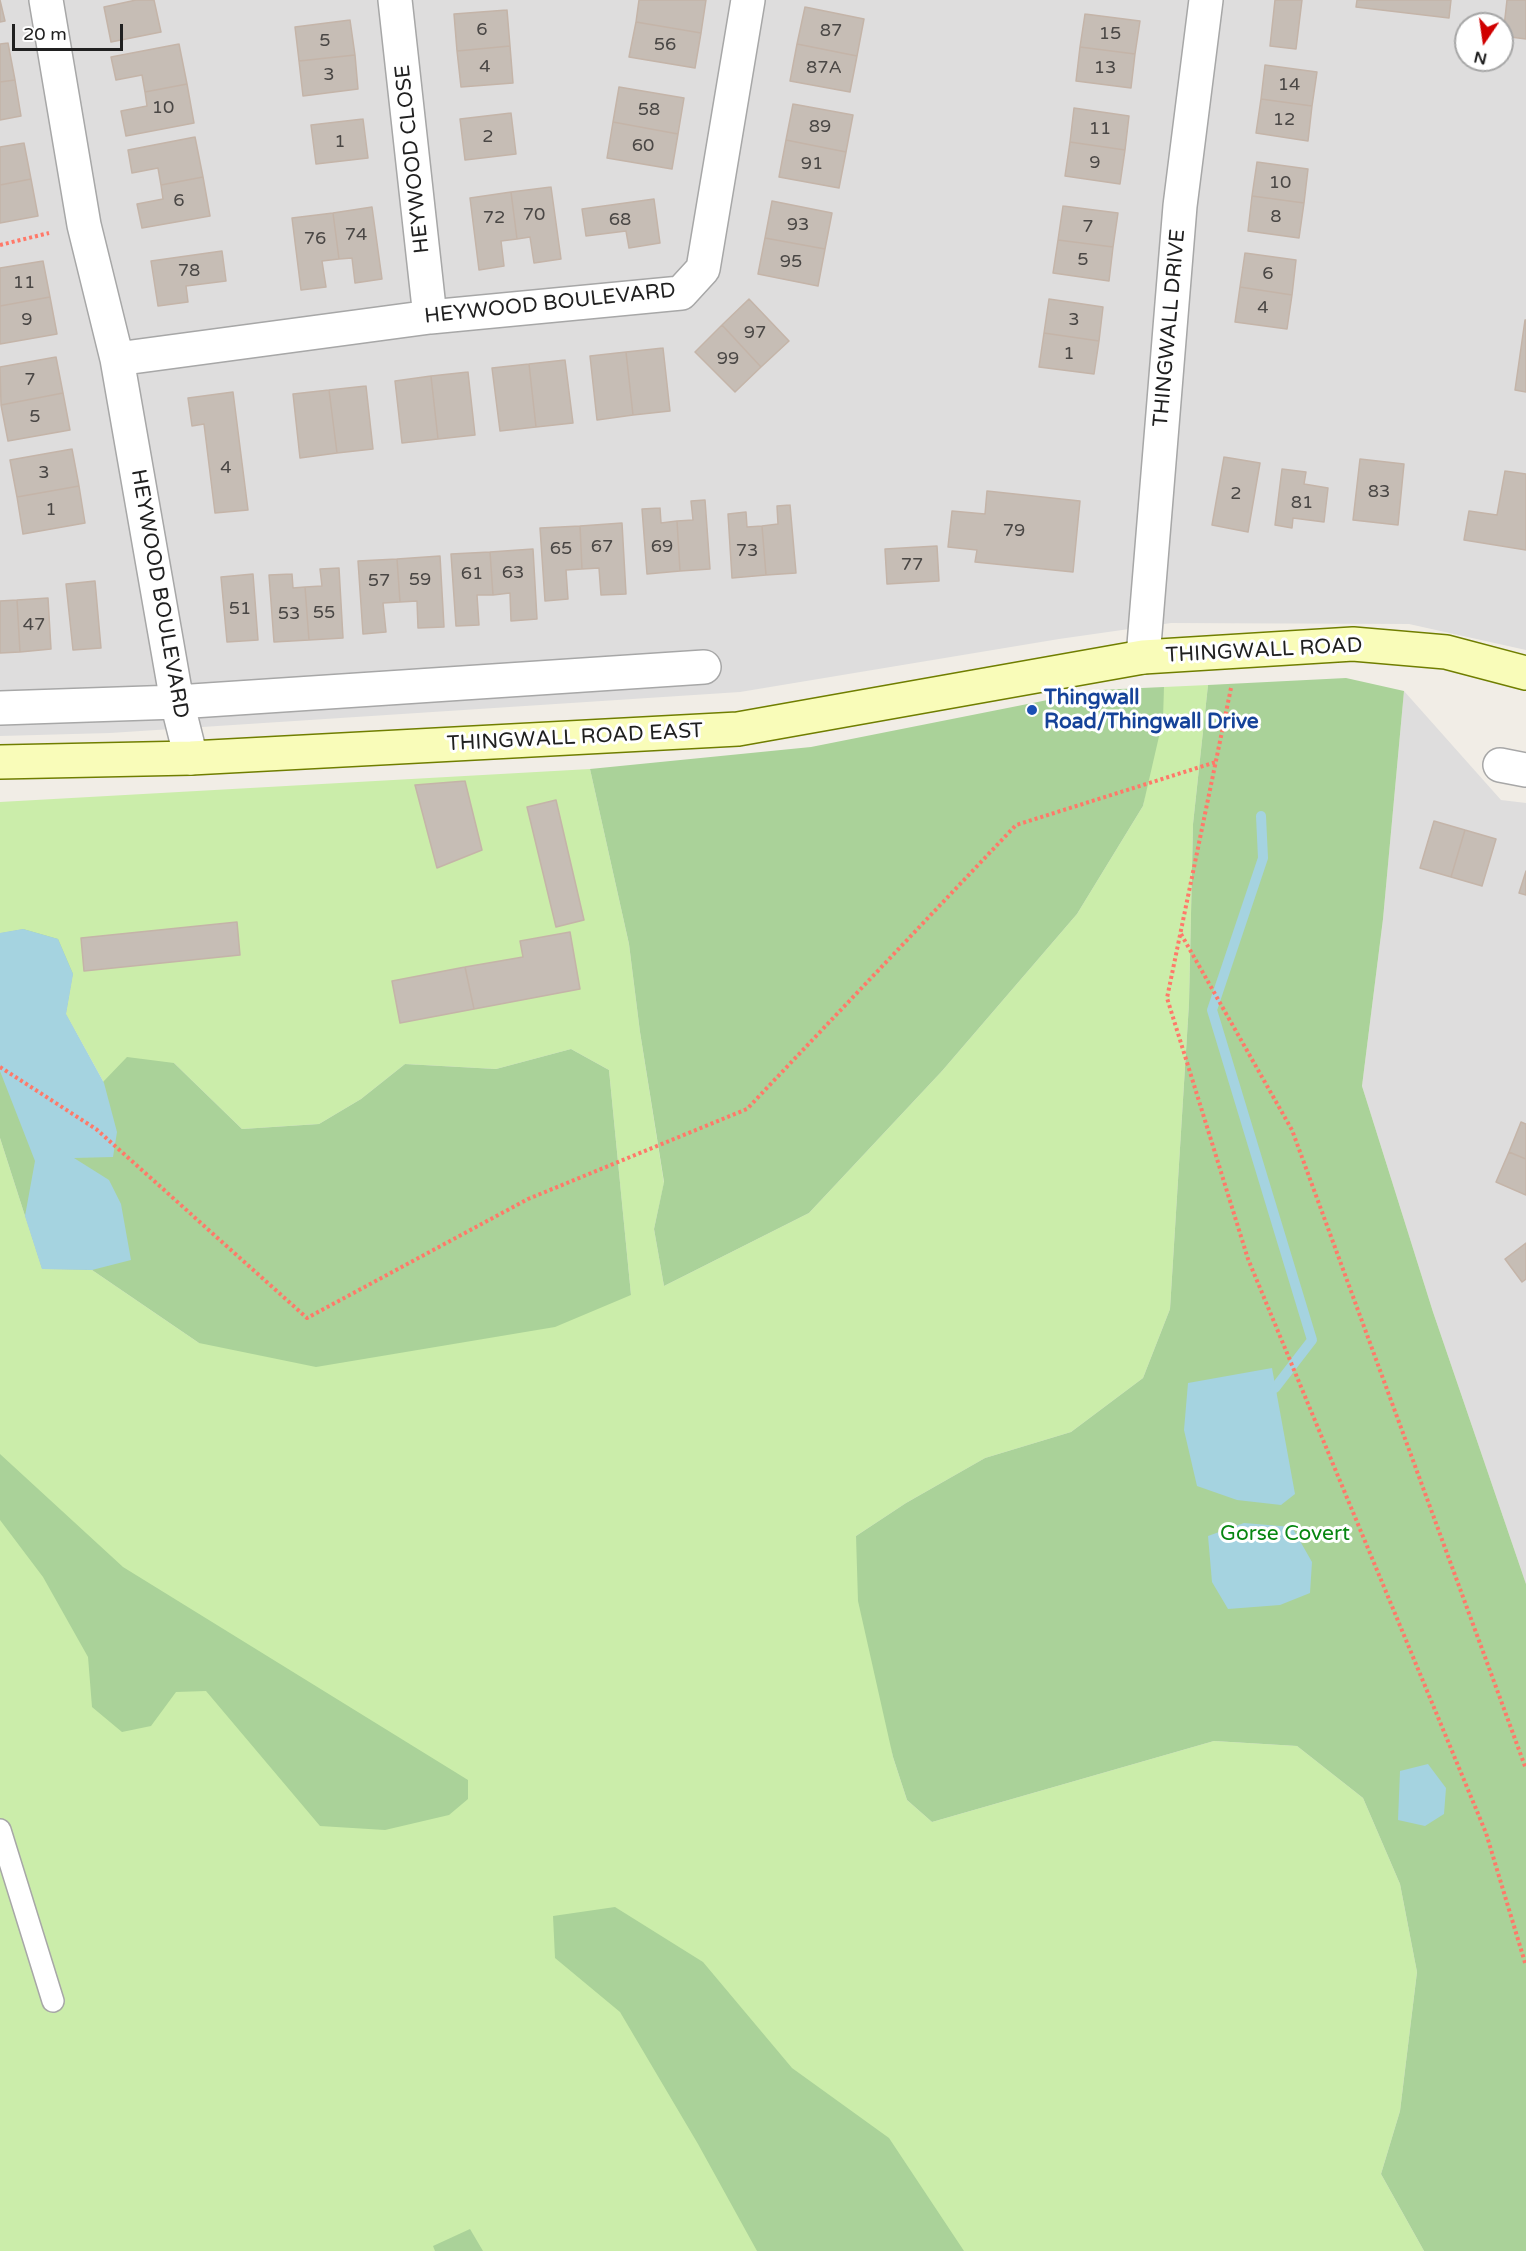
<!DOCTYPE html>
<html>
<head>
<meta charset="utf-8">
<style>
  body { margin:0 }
  #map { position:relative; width:1526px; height:2251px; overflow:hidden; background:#f1ede6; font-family:"Varela Round",sans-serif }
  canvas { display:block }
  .north { position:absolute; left:1454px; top:12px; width:60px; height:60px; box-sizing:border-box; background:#fff; border:2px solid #a6a6a6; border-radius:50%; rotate:193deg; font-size:16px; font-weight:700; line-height:24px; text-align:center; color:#202020 }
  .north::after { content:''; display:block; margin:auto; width:21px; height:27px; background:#d00000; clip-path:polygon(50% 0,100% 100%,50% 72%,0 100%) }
  .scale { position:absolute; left:12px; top:24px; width:111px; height:27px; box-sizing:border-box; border:3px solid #202020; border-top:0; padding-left:8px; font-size:18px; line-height:21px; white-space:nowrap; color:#202020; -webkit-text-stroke:4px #fff; paint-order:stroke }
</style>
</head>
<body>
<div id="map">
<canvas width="1526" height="2251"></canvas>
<div class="north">N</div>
<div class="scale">20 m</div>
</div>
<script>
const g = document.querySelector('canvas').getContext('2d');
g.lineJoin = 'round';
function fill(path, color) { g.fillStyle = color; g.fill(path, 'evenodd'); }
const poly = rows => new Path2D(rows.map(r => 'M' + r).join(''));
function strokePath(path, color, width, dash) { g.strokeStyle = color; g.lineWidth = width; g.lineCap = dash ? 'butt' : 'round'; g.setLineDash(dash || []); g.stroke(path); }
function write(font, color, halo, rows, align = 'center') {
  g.font = font + ' "Varela Round",sans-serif'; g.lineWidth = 6; g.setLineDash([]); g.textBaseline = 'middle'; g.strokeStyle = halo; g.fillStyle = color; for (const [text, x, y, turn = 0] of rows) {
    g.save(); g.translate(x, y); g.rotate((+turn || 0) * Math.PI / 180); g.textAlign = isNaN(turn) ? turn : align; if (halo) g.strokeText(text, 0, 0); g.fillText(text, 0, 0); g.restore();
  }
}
fill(poly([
  [0,0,1526,0,1526,650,1409,624,1171,623,1059,639,740,692,110,733,0,736],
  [1466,24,1502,24,1502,60,1466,60],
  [1404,691,1501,800,1526,803,1526,1584,1433,1312,1362,1086,1383,919]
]), '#dedddd');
fill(poly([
  [1208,685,1193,824,1189,1003,1170,1309,1143,1378,1071,1432,985,1458,906,1503,856,1536,893,1757,907,1800,932,1822,1214,1741,1297,1746,1363,1798,1400,1884,1417,1972,1400,2111,1381,2174,1424,2251,0,2251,0,1138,42,1269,92,1270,199,1343,631,1295,609,1070,571,1049,496,1069,405,1064,361,1099,319,1124,242,1129,174,1063,104,1083,66,1014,73,974,23,929,0,933,0,802,590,769,629,944,640,1032,664,1183,654,1229,664,1286,809,1213,942,1071,1077,914,1143,806,1164,687]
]), '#cbedaa');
fill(poly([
  [1346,678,1404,691,1383,919,1362,1086,1433,1312,1526,1584,1526,2251,1424,2251,1381,2174,1400,2111,1417,1972,1400,1884,1363,1798,1297,1746,1214,1741,932,1822,907,1800,893,1757,858,1601,856,1536,906,1503,985,1458,1071,1432,1143,1378,1170,1309,1189,1003,1193,824,1208,685],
  [1164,687,1163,719,1143,806,1077,914,942,1071,809,1213,664,1286,654,1229,664,1182,640,1032,629,944,590,769,811,747,1098,690],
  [23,929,58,939,73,974,66,1014,103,1082,127,1057,174,1063,242,1129,319,1124,361,1099,405,1064,496,1069,571,1049,609,1070,631,1295,555,1327,316,1367,199,1343,92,1270,42,1269,0,1138,0,933],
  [0,1454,123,1567,468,1780,468,1799,449,1815,385,1830,320,1826,206,1691,176,1692,151,1726,122,1732,92,1707,88,1657,43,1577,0,1520],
  [615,1907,703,1962,792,2068,889,2138,964,2251,757,2251,698,2144,620,2012,555,1958,553,1916],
  [470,2229,483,2251,435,2251,433,2246]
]), '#aad299');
fill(poly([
  [23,929,58,939,73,974,66,1014,104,1083,117,1132,113,1157,74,1158,109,1180,121,1204,131,1260,92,1270,42,1269,25,1216,35,1161,0,1071,0,933],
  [1272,1368,1295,1494,1281,1505,1237,1500,1197,1486,1184,1430,1188,1383],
  [1244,1523,1292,1527,1312,1562,1310,1593,1280,1605,1228,1609,1212,1582,1208,1536],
  [1428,1764,1446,1788,1444,1814,1425,1826,1398,1820,1400,1771]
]), '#a5d3e0');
strokePath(poly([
  [1261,816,1263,858,1212,1010,1312,1340,1275,1388]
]), '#a5d3e0', 10);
const building = poly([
  [0,0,5,21,0,22,0,0],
  [136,0,154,0,161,32,111,42,104,7,136,0],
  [639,0,706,0,701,33,636,22,639,0],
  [1275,0,1302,0,1296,49,1270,46,1275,0],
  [1357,0,1451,0,1449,18,1356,7,1357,0],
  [1507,0,1526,0,1526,39,1503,36,1507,0],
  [805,7,864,19,857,56,797,44,805,7],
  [507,10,510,46,457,51,454,14,507,10],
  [1085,14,1140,21,1135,54,1080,47,1085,14],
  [350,20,355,55,299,61,295,27,350,20],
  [636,22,701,33,695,68,629,57,636,22],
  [8,43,15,80,0,82,0,44,8,43],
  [179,44,187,84,145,92,142,75,116,80,111,57,179,44],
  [797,44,857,56,850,92,790,81,797,44],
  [510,46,513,83,461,87,457,51,510,46],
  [1080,47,1135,54,1131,88,1076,81,1080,47],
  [355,55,358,89,303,96,299,61,355,55],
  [1265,65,1317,72,1312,106,1261,99,1265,65],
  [15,80,21,116,0,120,0,82,15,80],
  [187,84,194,123,126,136,121,111,147,106,145,92,187,84],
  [619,87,684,98,678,134,613,122,619,87],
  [1261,99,1312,106,1308,141,1256,133,1261,99],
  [793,104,853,115,846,152,786,140,793,104],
  [1074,108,1129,116,1125,150,1070,142,1074,108],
  [511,113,516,154,465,160,460,119,511,113],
  [363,119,368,158,316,164,311,125,363,119],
  [613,122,678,134,672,169,607,158,613,122],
  [195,137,203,177,161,185,158,168,132,173,128,150,195,137],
  [786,140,846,152,839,188,779,177,786,140],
  [1070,142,1125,150,1120,184,1065,176,1070,142],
  [24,143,31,179,0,185,0,147,24,143],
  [1257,162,1308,169,1304,203,1252,196,1257,162],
  [203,177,210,216,142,228,137,204,163,199,161,185,203,177],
  [31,179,38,216,0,223,0,185,31,179],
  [551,187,561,259,534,263,530,237,517,239,511,192,551,187],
  [511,192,517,239,501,241,504,266,479,270,470,198,511,192],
  [1252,196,1304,203,1299,238,1248,231,1252,196],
  [654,199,660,243,629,248,626,231,586,236,582,209,654,199],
  [772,201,832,213,825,249,765,238,772,201],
  [1063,206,1118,213,1113,247,1058,240,1063,206],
  [372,207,382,279,355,283,352,258,339,259,333,213,372,207],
  [333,213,339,259,322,261,326,287,301,290,292,218,333,213],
  [765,238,825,249,818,286,758,274,765,238],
  [1058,240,1113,247,1109,281,1053,273,1058,240],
  [222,251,226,281,186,286,188,302,158,306,151,261,222,251],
  [1245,253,1296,260,1292,295,1240,287,1245,253],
  [43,261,50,297,0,306,0,268,43,261],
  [1240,287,1292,295,1287,329,1235,322,1240,287],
  [50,297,57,334,0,344,0,306,50,297],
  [749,299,789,341,761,367,722,325,749,299],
  [1049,299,1103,307,1099,341,1044,333,1049,299],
  [1525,320,1526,320,1526,392,1515,390,1525,320],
  [722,325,761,367,735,392,695,352,722,325],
  [1044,333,1099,341,1094,374,1039,367,1044,333],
  [663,348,670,411,633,415,626,352,663,348],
  [626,352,633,415,597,420,590,356,626,352],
  [56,357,63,393,1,405,0,367,56,357],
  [565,360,573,423,536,427,529,364,565,360],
  [529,364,536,427,500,431,492,368,529,364],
  [468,372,475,435,438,439,431,376,468,372],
  [431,376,438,439,402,443,395,381,431,376],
  [366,386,373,449,337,453,329,390,366,386],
  [329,390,337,453,300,458,293,394,329,390],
  [233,392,248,510,215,513,204,424,192,426,188,398,233,392],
  [63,393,70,430,8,441,1,405,63,393],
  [72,449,79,486,17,497,10,460,72,449],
  [1224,457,1260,463,1248,532,1212,525,1224,457],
  [1360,459,1404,464,1398,525,1353,520,1360,459],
  [1282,469,1306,472,1304,484,1328,488,1324,522,1293,518,1292,528,1275,525,1282,469],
  [1505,471,1526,474,1526,550,1464,540,1469,511,1497,515,1505,471],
  [79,486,85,523,23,534,17,497,79,486],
  [987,491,1080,501,1073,572,975,562,977,550,948,547,952,511,985,514,987,491],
  [705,500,710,569,680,571,677,521,693,520,691,501,705,500],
  [790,505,796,573,766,575,762,526,778,524,777,506,790,505],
  [660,508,661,523,677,521,680,571,647,574,642,509,660,508],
  [746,512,747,527,762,526,766,575,732,578,728,514,746,512],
  [622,523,626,594,601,595,599,568,582,569,580,526,622,523],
  [580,526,582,569,566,570,568,599,545,601,540,528,580,526],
  [937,546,939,581,887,584,885,549,937,546],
  [533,549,537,619,511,621,510,593,493,595,490,552,533,549],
  [490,552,493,595,477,595,479,625,456,626,451,554,490,552],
  [440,556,444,627,418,628,417,601,400,602,397,559,440,556],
  [397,559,400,602,383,603,386,632,363,634,358,561,397,559],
  [339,568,343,638,309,640,305,587,322,586,320,569,339,568],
  [253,574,258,640,227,642,221,577,253,574],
  [292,574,293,588,305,587,309,640,274,642,269,575,292,574],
  [95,581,101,648,73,650,66,584,95,581],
  [48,598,51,649,20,652,17,600,48,598],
  [17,600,20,652,0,653,0,601,17,600],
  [465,781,482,850,437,868,415,785,465,781],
  [556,800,584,920,556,927,527,807,556,800],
  [1434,821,1465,830,1451,877,1420,868,1434,821],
  [1465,830,1496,839,1482,886,1451,877,1465,830],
  [1526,871,1526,895,1519,893,1526,871],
  [237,922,240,955,84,971,81,938,237,922],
  [570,932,580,989,474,1009,465,967,523,957,520,941,570,932],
  [465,967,474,1009,400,1023,392,981,465,967],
  [1521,1122,1526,1124,1526,1159,1509,1152,1521,1122],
  [1509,1152,1526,1159,1526,1195,1496,1182,1509,1152],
  [1526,1243,1526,1279,1522,1282,1505,1259,1526,1243]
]);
fill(building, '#c6bdb5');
strokePath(building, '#c4b4a8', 1.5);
const lane = poly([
  [0,1830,53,2001]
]);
const street = poly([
  [46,0,84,225,117,359,177,702,191,758],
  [395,0,430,317],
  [117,359,430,317,681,293,703,269,748,0],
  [1143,657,1180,206,1206,0],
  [0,708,177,702,704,667],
  [1500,765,1526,770]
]);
const secondary = poly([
  [0,762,191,758,738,729,1143,657,1353,644,1446,652,1526,673]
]);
strokePath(lane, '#a7a7a7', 24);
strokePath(street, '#a7a7a7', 36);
strokePath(secondary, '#707e00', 36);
strokePath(poly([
  [0,245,49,233],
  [1231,688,1167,998,1248,1259,1486,1833,1526,1966],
  [1181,934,1292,1130,1526,1769],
  [0,1067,96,1129,307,1318,528,1199,747,1109,1016,825,1216,762]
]), '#ff7969', 4, [3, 3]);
strokePath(lane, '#fff', 21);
strokePath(street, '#fff', 33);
strokePath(secondary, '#f9fcb9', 33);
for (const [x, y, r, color] of [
  [1032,710,6,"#1a4fb4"]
]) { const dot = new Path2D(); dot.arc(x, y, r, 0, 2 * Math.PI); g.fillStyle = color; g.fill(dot); strokePath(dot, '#fff', 2); }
write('18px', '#4a4745', null, [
  ["6",482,30],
  ["87",831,31],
  ["15",1110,34],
  ["5",325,41],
  ["56",665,45],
  ["4",485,67],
  ["87A",824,68],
  ["13",1105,68],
  ["3",329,75],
  ["14",1289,85],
  ["10",163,108],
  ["58",649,110],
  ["12",1284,120],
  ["89",820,127],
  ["11",1100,129],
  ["2",488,137],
  ["1",340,142],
  ["60",643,146],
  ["9",1095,163],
  ["91",812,164],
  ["10",1280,183],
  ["6",179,201],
  ["70",534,215],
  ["8",1276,217],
  ["72",494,218],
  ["68",620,220],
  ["93",798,225],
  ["7",1088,227],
  ["74",356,235],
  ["76",315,239],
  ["5",1083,260],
  ["95",791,262],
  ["78",189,271],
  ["6",1268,274],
  ["11",24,283],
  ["4",1263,308],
  ["9",27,320],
  ["3",1074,320],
  ["97",755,333],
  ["1",1069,354],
  ["99",728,359],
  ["7",30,380],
  ["5",35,417],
  ["4",226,468],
  ["3",44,473],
  ["83",1379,492],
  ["2",1236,494],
  ["81",1302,503],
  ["1",51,510],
  ["79",1014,531],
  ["67",602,547],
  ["69",662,547],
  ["65",561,549],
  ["73",747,551],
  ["77",912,565],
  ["63",513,573],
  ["61",472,574],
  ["59",420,580],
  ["57",379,581],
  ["51",240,609],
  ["55",324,613],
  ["53",289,614],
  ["47",34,625]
]);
write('21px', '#202020', '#fff', [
  ["HEYWOOD CLOSE",413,159,-96],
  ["HEYWOOD BOULEVARD",550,304,-6],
  ["THINGWALL DRIVE",1170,328,-85],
  ["HEYWOOD BOULEVARD",159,594,80],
  ["THINGWALL ROAD",1264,651,-3],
  ["THINGWALL ROAD EAST",575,738,-3]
]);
write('bold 21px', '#164399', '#fff', [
  ["Thingwall",1044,698],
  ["Road/Thingwall Drive",1044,722]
], 'left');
write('21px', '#078611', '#fff', [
  ["Gorse Covert",1285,1534]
]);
</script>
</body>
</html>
